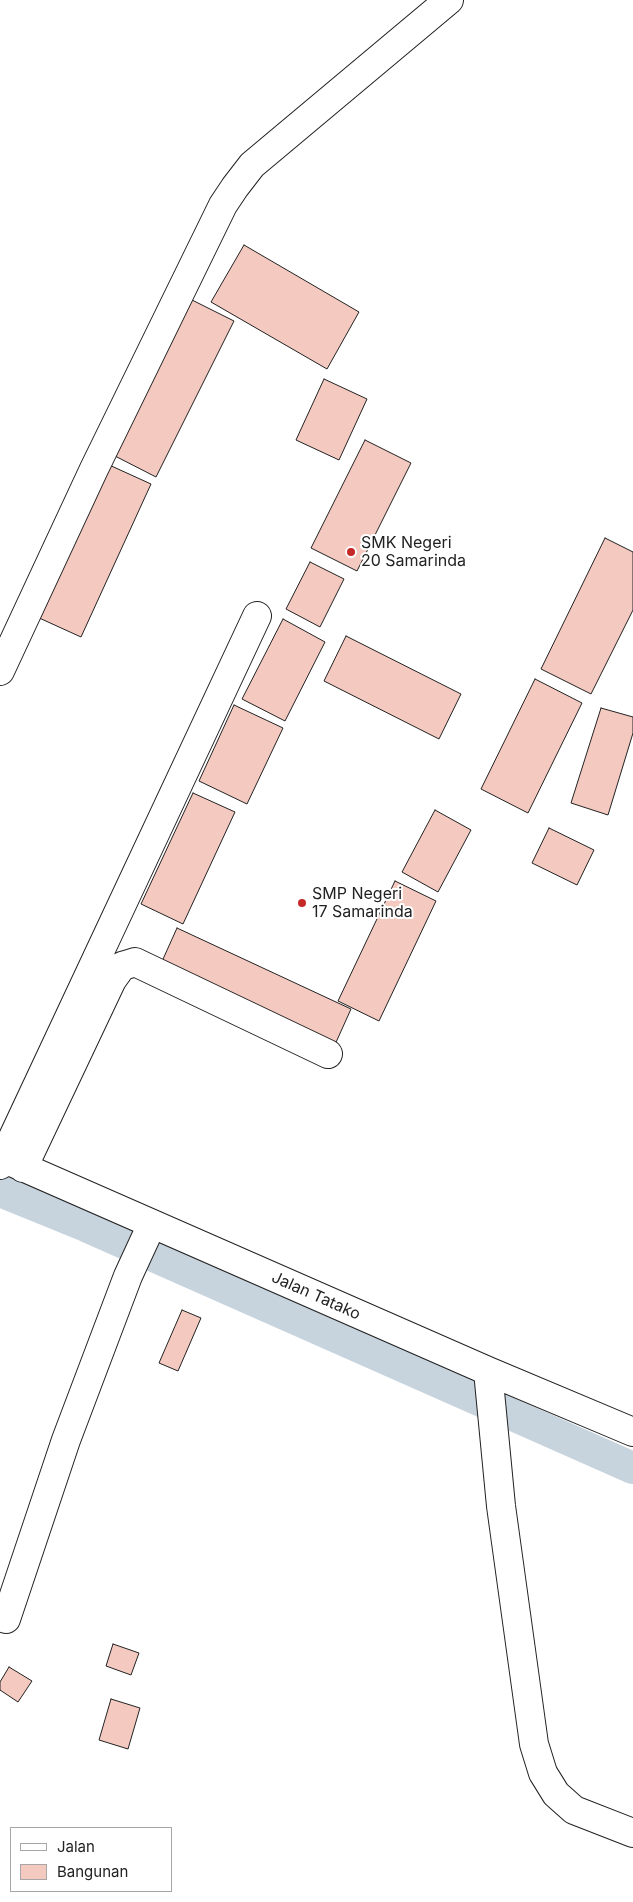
<!DOCTYPE html>
<html>
<head>
<meta charset="utf-8">
<style>
  body { margin:0 }
  #map { position:relative; width:633px; height:1902px; overflow:hidden; background:#fff; font-family:Inter,sans-serif }
  canvas { display:block }
  .legend { position:absolute; left:10px; top:1827px; width:162px; height:65px; box-sizing:border-box; background:#fff; border:1px solid #a7a7a7; margin:0; padding:6px 9px; list-style:none; font-size:15px; color:#222 }
  .legend li { display:flex; align-items:center; gap:10px; height:25px }
  .legend b { width:25px; border:1px solid #a7a7a7 }
</style>
</head>
<body>
<div id="map">
<canvas width="633" height="1902"></canvas>
<ul class="legend">
<li><b style="height:6px;background:#fff"></b>Jalan</li>
<li><b style="height:14px;background:#f3c9c0"></b>Bangunan</li>
</ul>
</div>
<script>
const g = document.querySelector('canvas').getContext('2d');
g.lineJoin = 'round';
const poly = rows => new Path2D(rows.map(r => 'M' + r).join(''));
function strokePath(path, color, width, dash) { g.strokeStyle = color; g.lineWidth = width; g.lineCap = dash ? 'butt' : 'round'; g.setLineDash(dash || []); g.stroke(path); }
function fill(path, color) { g.fillStyle = color; g.fill(path, 'evenodd'); }
function write(font, color, halo, rows, align = 'center') {
  g.font = font + ' Inter,sans-serif'; g.lineWidth = 4; g.setLineDash([]); g.textBaseline = 'middle'; g.strokeStyle = halo; g.fillStyle = color; for (const [text, x, y, turn = 0] of rows) {
    g.save(); g.translate(x, y); g.rotate((+turn || 0) * Math.PI / 180); g.textAlign = isNaN(turn) ? turn : align; if (halo) g.strokeText(text, 0, 0); g.fillText(text, 0, 0); g.restore();
  }
}
strokePath(poly([
  [0,1191,86,1226,633,1468]
]), '#c7d3dd', 32);
const building = poly([
  [244,245,359,312,327,369,211,302,244,245],
  [192,300,234,321,156,477,115,456,192,300],
  [324,379,367,399,339,460,296,440,324,379],
  [365,440,411,463,357,571,311,548,365,440],
  [107,464,151,484,81,637,37,617,107,464],
  [605,538,633,552,633,610,591,694,541,669,605,538],
  [310,562,344,579,320,627,286,609,310,562],
  [283,619,325,642,285,721,242,699,283,619],
  [346,636,461,694,439,739,324,681,346,636],
  [535,679,582,703,528,813,481,789,535,679],
  [234,705,283,728,247,804,199,781,234,705],
  [601,708,633,717,633,733,608,815,571,803,601,708],
  [193,793,235,812,183,924,141,904,193,793],
  [435,810,471,830,438,892,402,872,435,810],
  [549,828,594,850,577,885,532,863,549,828],
  [395,881,436,901,379,1021,338,1001,395,881],
  [177,928,351,1009,333,1049,159,968,177,928],
  [182,1310,201,1318,178,1371,159,1363,182,1310],
  [113,1644,139,1653,131,1675,106,1666,113,1644],
  [9,1667,32,1681,18,1702,0,1690,0,1682,9,1667],
  [111,1699,140,1708,128,1749,99,1740,111,1699]
]);
fill(building, '#f3c9c0');
strokePath(building, '#222', 1);
const minor = poly([
  [0,671,94,469,223,205,235,187,252,165,449,0],
  [0,1157,488,1371,633,1432],
  [0,1165,257,616],
  [23,1168,112,980,122,966,129,964,135,962,328,1054],
  [488,1371,501,1506,534,1744,543,1773,556,1794,574,1810,633,1833],
  [6,1619,66,1440,128,1276,152,1224]
]);
strokePath(minor, '#222', 30);
strokePath(minor, '#fff', 28);
for (const [x, y, r, color] of [
  [351,552,5,"#c62828"],
  [302,903,5,"#c62828"]
]) { const dot = new Path2D(); dot.arc(x, y, r, 0, 2 * Math.PI); g.fillStyle = color; g.fill(dot); strokePath(dot, '#fff', 2); }
write('16px', '#222', '#fff', [
  ["SMK Negeri",361,543],
  ["20 Samarinda",361,561],
  ["SMP Negeri",312,894],
  ["17 Samarinda",312,912]
], 'left');
write('16px', '#222', '#fff', [
  ["Jalan Tatako",316,1296,24]
]);
</script>
</body>
</html>
